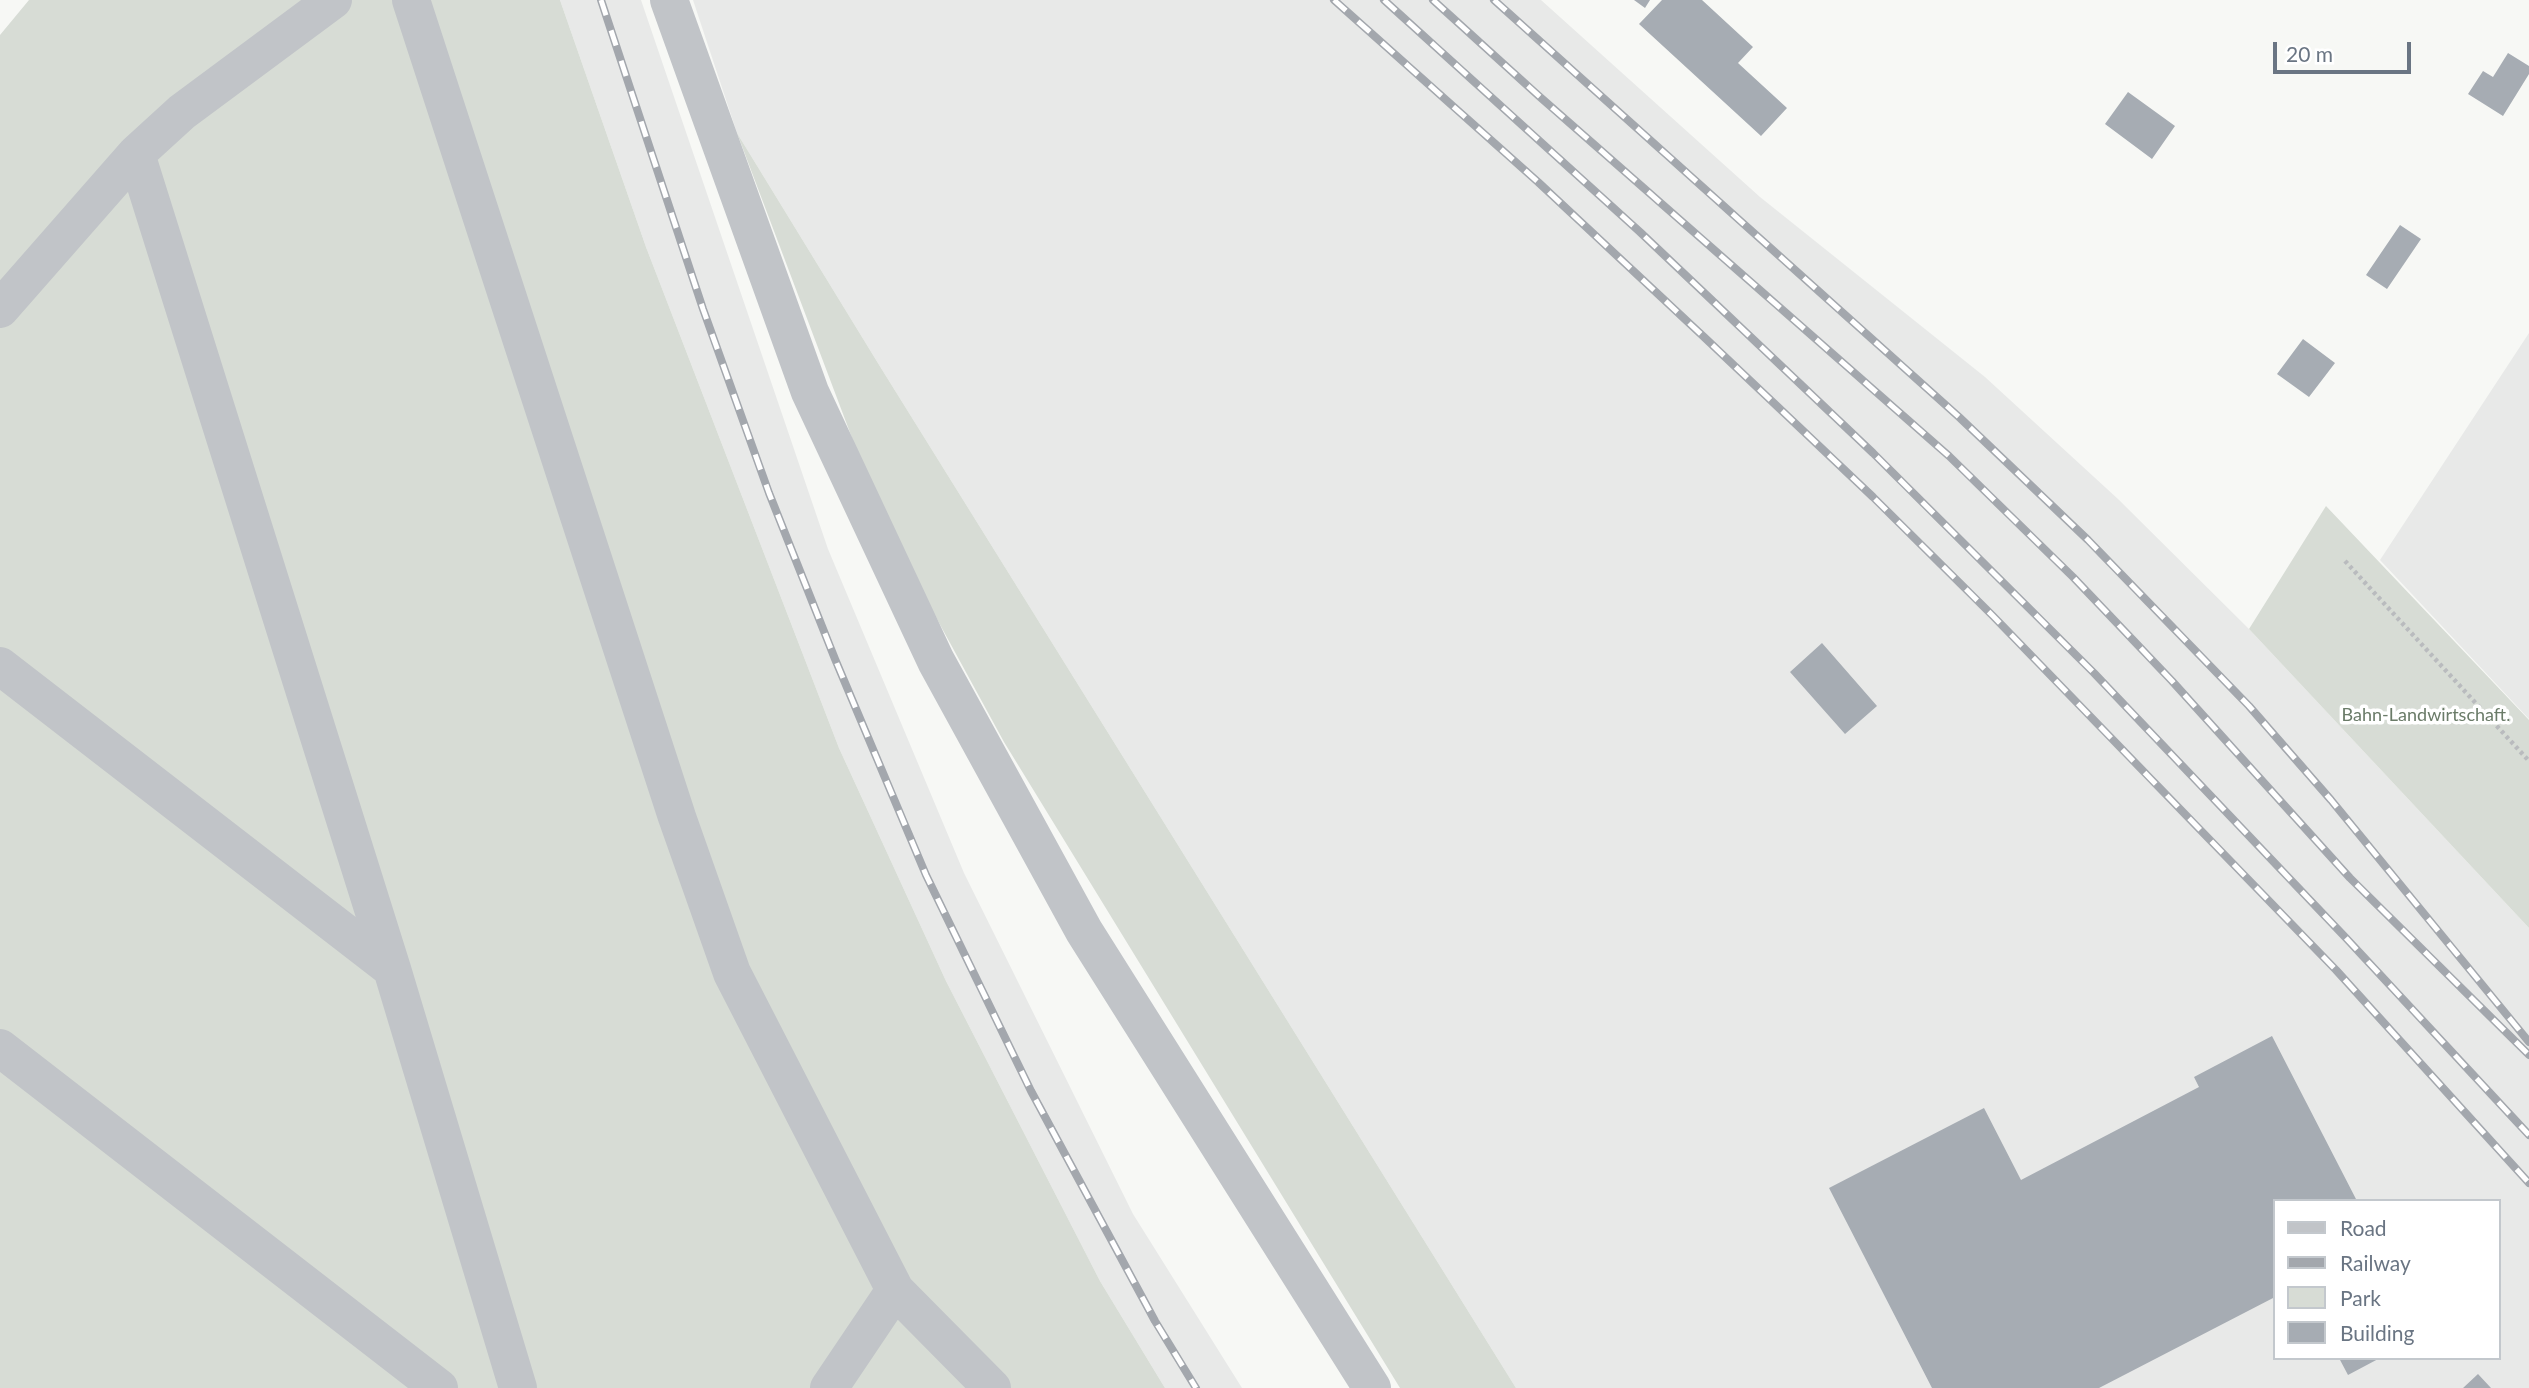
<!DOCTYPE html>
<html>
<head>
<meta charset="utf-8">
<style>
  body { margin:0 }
  #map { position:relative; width:2529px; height:1388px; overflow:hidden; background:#f7f8f5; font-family:Lato,sans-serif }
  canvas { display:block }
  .legend { position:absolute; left:2273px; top:1199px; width:228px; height:161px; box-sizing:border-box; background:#fff; border:2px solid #c3c8cd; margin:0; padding:9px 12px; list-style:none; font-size:21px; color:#6a7583 }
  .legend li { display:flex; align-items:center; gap:14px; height:35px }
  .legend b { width:35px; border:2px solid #c3c8cd }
  .scale { position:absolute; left:2273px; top:42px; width:138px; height:32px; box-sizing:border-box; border:4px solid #6a7583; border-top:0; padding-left:9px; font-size:21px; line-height:24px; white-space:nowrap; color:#6a7583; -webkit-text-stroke:5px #fff; paint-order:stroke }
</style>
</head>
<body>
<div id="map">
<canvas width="2529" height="1388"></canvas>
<ul class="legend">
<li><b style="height:9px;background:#c1c4c8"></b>Road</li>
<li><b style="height:9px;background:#a3a7ad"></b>Railway</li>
<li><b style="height:19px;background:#d7dcd5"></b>Park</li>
<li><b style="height:19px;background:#a6acb3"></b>Building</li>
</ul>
<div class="scale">20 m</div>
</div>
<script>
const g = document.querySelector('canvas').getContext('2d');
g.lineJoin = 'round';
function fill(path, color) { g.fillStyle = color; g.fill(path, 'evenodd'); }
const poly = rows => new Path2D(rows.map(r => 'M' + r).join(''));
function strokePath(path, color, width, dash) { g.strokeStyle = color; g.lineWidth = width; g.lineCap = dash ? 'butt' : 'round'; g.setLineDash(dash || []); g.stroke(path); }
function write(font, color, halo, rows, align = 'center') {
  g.font = font + ' Lato,sans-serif'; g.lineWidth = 7; g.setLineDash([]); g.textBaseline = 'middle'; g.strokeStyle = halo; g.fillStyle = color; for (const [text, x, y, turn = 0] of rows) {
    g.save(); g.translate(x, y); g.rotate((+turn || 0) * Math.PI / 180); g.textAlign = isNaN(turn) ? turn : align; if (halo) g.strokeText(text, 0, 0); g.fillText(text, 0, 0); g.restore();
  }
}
fill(poly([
  [560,0,641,0,828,549,964,873,1133,1214,1242,1388,1165,1388,1100,1281,946,981,839,748,646,247],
  [693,0,1541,0,1760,197,1985,377,2118,499,2249,629,2529,928,2529,1388,1516,1388,881,368,737,133],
  [2275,1201,2499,1201,2499,1358,2275,1358],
  [2529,333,2529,719,2380,560]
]), '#e8e9e8');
fill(poly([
  [29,0,560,0,646,247,839,748,946,981,1100,1281,1165,1388,0,1388,0,35],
  [737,133,881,368,1516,1388,1400,1388,1004,742,883,520],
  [2326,506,2529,720,2529,928,2249,629]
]), '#d7dcd5');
fill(poly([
  [1634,0,1650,0,1645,8],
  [1662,0,1702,0,1753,47,1738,63,1787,108,1761,136,1639,24],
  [2508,53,2529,66,2529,74,2503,116,2468,94,2483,71,2493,77],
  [2128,92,2175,126,2152,159,2105,124],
  [2400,225,2421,239,2387,289,2366,275],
  [2303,339,2335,363,2309,397,2277,374],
  [1822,643,1877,706,1845,734,1790,672],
  [2272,1036,2357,1201,2275,1201,2275,1297,2099,1388,1932,1388,1829,1188,1984,1108,2021,1180,2199,1087,2194,1077],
  [2339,1358,2380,1358,2348,1375],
  [2478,1374,2491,1388,2463,1388]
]), '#a6acb3');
strokePath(poly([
  [2345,561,2529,761]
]), '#b9bbbe', 4.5, [3.5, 3.5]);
strokePath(poly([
  [333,0,182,112,136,154,392,969,518,1388],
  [411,0,677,817,732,973,895,1290,992,1388],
  [669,0,810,392,936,661,1084,931,1372,1388],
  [0,309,136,154],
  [0,666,392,969],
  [0,1048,439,1388],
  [829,1388,895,1290]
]), '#c1c4c8', 38);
const rail = poly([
  [601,0,703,309,769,493,835,659,926,875,1031,1091,1155,1321,1196,1388],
  [1334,0,1538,182,1704,337,1873,497,1993,616,2336,970,2529,1183],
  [1384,0,1640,232,1873,453,2094,673,2346,938,2529,1135],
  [1433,0,1540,97,1949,456,2073,577,2172,681,2350,878,2529,1055],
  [1494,0,1959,417,2088,540,2249,706,2331,800,2529,1042]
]);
strokePath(rail, '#a3a7ad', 8);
strokePath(rail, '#fff', 5, [16]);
write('18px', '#6a7b68', '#fff', [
  ["Bahn-Landwirtschaft.",2426,715]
]);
</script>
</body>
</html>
